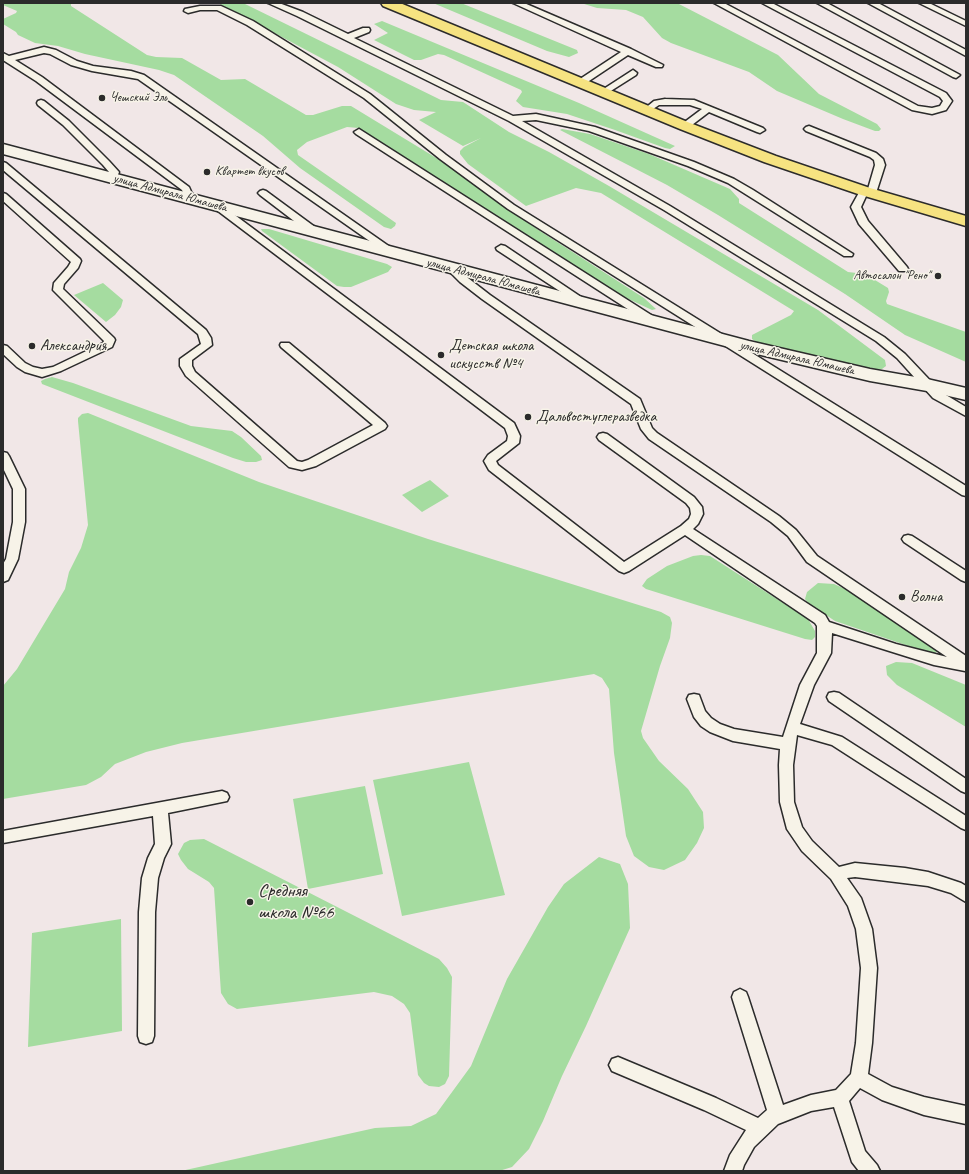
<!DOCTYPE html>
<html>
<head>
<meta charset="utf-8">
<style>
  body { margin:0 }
  #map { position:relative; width:969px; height:1174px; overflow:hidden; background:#f1e7e7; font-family:Caveat,sans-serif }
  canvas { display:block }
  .frame { position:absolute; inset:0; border:4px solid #2b2b2b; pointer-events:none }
</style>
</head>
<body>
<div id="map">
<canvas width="969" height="1174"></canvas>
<div class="frame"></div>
</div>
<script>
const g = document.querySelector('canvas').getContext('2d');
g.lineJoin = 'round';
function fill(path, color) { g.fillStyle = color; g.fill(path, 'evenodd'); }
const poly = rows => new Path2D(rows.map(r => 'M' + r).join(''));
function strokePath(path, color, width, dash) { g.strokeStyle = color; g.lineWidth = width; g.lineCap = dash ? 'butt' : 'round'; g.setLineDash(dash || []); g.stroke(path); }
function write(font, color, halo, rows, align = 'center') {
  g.font = font + ' Caveat,sans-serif'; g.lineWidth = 3; g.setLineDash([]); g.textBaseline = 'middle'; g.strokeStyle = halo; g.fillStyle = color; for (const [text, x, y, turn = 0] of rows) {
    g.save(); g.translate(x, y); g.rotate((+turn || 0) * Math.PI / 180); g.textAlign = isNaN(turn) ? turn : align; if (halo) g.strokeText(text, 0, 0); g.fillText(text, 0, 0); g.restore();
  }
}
fill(poly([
  [3,3,71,3,71,6,147,55,156,57,182,58,221,80,245,79,306,115,313,115,342,106,351,106,438,159,540,231,644,298,656,309,652,310,622,296,359,128,347,127,307,142,297,150,298,155,396,223,395,226,391,229,384,227,300,168,263,136,174,75,159,70,85,54,58,46,35,43,18,35,16,32,3,24,3,19,16,13,17,11,3,5],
  [218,3,243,3,441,100,463,102,509,132,549,152,609,186,818,310,885,360,886,366,882,369,872,370,758,343,752,339,752,335,791,315,794,311,601,193,576,188,526,206,468,164,460,154,460,151,464,147,481,138,463,146,419,120,436,112,414,110,396,104,338,67],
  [433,3,461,3,577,50,578,53,569,57,547,51],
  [581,3,677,3,778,55,819,94,877,124,881,129,879,131,875,131,843,119,777,91,749,72,671,43,662,38,643,17,626,10,597,8],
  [382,21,579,103,675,146,670,149,665,148,615,130,567,114,523,107,516,101,522,92,521,90,444,55,438,54,421,60,414,60,374,40,388,33,374,24],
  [562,129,590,134,649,154,730,189,739,199,739,203,848,272,865,274,888,288,889,292,886,301,887,304,966,332,966,362,905,335,845,294,718,215,667,185,560,130],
  [261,229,269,229,387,264,392,267,388,272,351,287,344,287,337,286,262,231],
  [103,283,123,300,121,307,115,315,106,322,74,295],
  [52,377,73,383,191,426,232,431,241,437,261,456,262,460,256,462,246,462,233,458,42,384,41,381,45,379],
  [88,413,259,482,428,539,661,612,670,617,672,623,670,638,660,666,641,731,643,738,659,761,688,789,703,812,704,828,697,843,685,860,664,870,649,867,634,856,626,836,614,753,609,689,602,678,594,674,182,743,146,752,115,764,101,777,86,785,3,799,3,686,17,669,65,589,69,572,81,548,88,525,78,421,78,418,82,414],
  [430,480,449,496,422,512,402,495],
  [701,555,710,556,808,619,815,631,815,637,812,640,805,639,646,589,642,586,647,579,667,566,693,556],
  [818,583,834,584,845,589,935,646,938,651,935,653,929,653,835,621,808,603,805,599,807,592],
  [896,662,912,663,966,685,966,727,897,685,887,675,886,666],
  [469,762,505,895,402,916,373,780],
  [365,786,383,874,308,889,293,799],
  [204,839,439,959,447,968,452,977,449,1076,445,1084,439,1087,429,1086,424,1083,418,1075,410,1013,404,1004,392,996,374,992,237,1009,228,1004,221,993,214,888,209,882,188,869,181,860,178,854,184,843,190,840],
  [599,857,620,864,628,884,630,928,586,1026,562,1076,543,1121,529,1149,512,1167,499,1171,181,1171,375,1128,411,1126,436,1114,471,1066,507,979,548,907,564,884],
  [121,919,122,1031,28,1047,32,933]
]), '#a5dca0');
const service = poly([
  [268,3,279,3,303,12,348,34,363,28,369,28,370,30,369,32,354,38,513,116,536,114,595,127,694,162,734,179,753,190,853,254,852,256,844,256,728,183,688,166,589,131,536,120,522,121,670,206,884,337,905,354,941,392,966,407,966,416,933,398,897,358,876,341,664,210,509,121,297,16,268,3],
  [513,3,524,3,631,49,663,65,662,67,656,67,628,55,583,85,577,85,576,83,577,81,621,52,513,3],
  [714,3,724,3,918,106,932,108,940,106,943,101,940,97,762,3,772,3,946,93,952,101,946,110,932,114,912,110,714,3],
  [817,3,827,3,960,75,956,78,953,77,817,3],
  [868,3,878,3,966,50,966,56,868,3],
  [919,3,929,3,966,21,966,26,919,3],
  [200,6,221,6,253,21,370,94,446,155,514,205,966,486,966,496,962,495,508,209,440,159,364,98,247,25,217,10,200,10,188,13,184,11,185,9,200,6],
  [44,47,56,50,77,61,93,66,131,71,144,75,400,254,399,256,391,256,138,79,92,71,71,65,50,54,44,53,15,60,42,77,189,187,194,198,189,201,186,200,182,190,36,81,3,60,3,53,9,56,44,47],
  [633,70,637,73,636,75,606,94,603,95,599,92,633,70],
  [665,99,694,100,763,128,765,130,760,133,757,132,709,112,688,128,682,128,680,126,682,124,702,109,690,105,659,105,647,113,643,110,654,101,665,99],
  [41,100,44,101,69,121,109,161,119,172,116,180,110,180,108,178,109,172,103,165,63,125,38,105,37,103,38,101,41,100],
  [809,126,876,153,883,159,885,165,876,193,871,196,867,194,861,207,868,221,907,267,908,269,907,271,899,271,859,224,851,207,861,189,868,189,875,165,874,160,870,157,806,131,804,129,806,127,809,126],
  [359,129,659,320,660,322,655,325,651,324,356,134,354,132,359,129],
  [3,162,6,163,206,330,211,338,212,345,192,360,192,366,195,372,297,461,302,462,308,460,373,425,281,347,280,345,281,343,289,343,385,423,387,426,385,429,316,466,302,470,289,467,186,376,180,366,180,359,201,344,198,334,3,170,3,162],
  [263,190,266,191,319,230,320,232,319,234,311,234,260,195,258,193,260,191,263,190],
  [3,193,6,194,80,259,81,261,78,268,64,284,63,289,114,338,115,340,112,347,61,371,42,377,25,372,17,367,3,354,3,345,7,346,25,363,33,367,42,369,53,367,103,343,104,341,53,290,54,283,68,267,71,262,3,201,3,193],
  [217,203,220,204,514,423,520,436,519,443,496,461,498,465,624,562,681,526,689,519,691,514,690,508,686,503,599,440,597,437,599,434,603,433,607,434,694,497,702,507,703,514,698,524,693,529,825,615,829,622,896,644,947,657,807,562,788,536,771,522,649,439,641,429,631,404,482,299,460,282,449,271,448,269,449,267,457,267,468,278,490,295,640,399,652,428,657,433,779,516,796,530,817,556,966,656,965,671,934,665,832,633,831,653,814,685,800,724,842,737,966,816,966,830,961,828,832,745,797,735,793,765,794,802,802,827,812,841,839,867,855,863,905,868,928,872,961,883,966,886,966,902,951,893,928,886,855,877,847,878,861,898,872,929,877,968,872,1043,868,1074,892,1087,924,1097,966,1106,966,1124,924,1115,882,1100,860,1088,849,1101,865,1151,877,1165,880,1171,859,1171,852,1162,834,1107,811,1111,778,1124,754,1147,744,1165,742,1171,724,1171,730,1155,746,1130,704,1110,612,1071,609,1065,612,1059,618,1057,716,1098,758,1118,767,1110,732,997,734,992,740,989,746,992,748,997,783,1105,811,1095,836,1090,851,1074,856,1043,861,968,856,929,848,906,831,879,802,851,787,829,780,802,779,765,780,749,733,741,710,732,701,726,694,717,687,699,689,695,694,694,699,695,705,711,711,718,720,724,734,729,783,737,800,685,817,653,817,626,815,623,685,535,629,571,624,573,619,571,489,470,484,461,488,455,507,441,508,436,505,428,214,208,212,206,214,204,217,203],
  [501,245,505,246,590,303,585,306,581,305,497,250,496,248,501,245],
  [3,452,7,453,9,456,25,489,25,522,18,559,8,580,3,582,3,564,6,559,13,522,13,489,3,468,3,452],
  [908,535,912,536,966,571,966,582,961,580,904,542,902,539,904,536,908,535],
  [834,692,839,693,966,779,966,793,961,791,829,701,827,697,829,693,834,692],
  [222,791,227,793,229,797,227,801,168,813,171,844,164,858,158,878,155,912,154,1036,152,1042,146,1044,140,1042,138,1036,139,912,142,878,148,858,155,844,153,816,3,843,3,831,222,791]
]);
const minor = poly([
  [3,144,749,341,870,369,927,379,966,388,966,400,927,391,870,381,740,350,3,154,3,144]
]);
const primary = poly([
  [381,3,400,3,690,123,776,156,870,188,966,216,966,226,858,194,764,162,680,129,383,6,381,3]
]);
strokePath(service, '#2b2b2b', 3);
strokePath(minor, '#2b2b2b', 3);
strokePath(primary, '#2b2b2b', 3);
fill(service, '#f7f3e8');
fill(minor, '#f7f3e8');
fill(primary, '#f6e381');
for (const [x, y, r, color] of [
  [102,98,4,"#2b2b2b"],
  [207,172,4,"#2b2b2b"],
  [938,276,4,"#2b2b2b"],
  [32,346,4,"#2b2b2b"],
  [441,355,4,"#2b2b2b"],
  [528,417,4,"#2b2b2b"],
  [902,597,4,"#2b2b2b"],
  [250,902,4,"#2b2b2b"]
]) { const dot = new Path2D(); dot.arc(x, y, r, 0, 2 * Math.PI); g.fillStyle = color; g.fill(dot); strokePath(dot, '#f7f3e8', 1.5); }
write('13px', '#2b2b2b', '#f7f3e8', [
  ["Чешский Эль",110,98],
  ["Квартет вкусов",215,172],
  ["Автосалон \"Рено\"",930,276,"right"]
], 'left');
write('13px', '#2b2b2b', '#f7f3e8', [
  ["улица Адмирала Юмашева",170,193,15],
  ["улица Адмирала Юмашева",483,277,15],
  ["улица Адмирала Юмашева",797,358,13]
]);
write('16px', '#2b2b2b', '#f7f3e8', [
  ["Александрия",40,346],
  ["Детская школа",449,346],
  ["искусств №4",449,364],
  ["Дальвостуглеразведка",536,417],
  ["Волна",910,597]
], 'left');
write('19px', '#2b2b2b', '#f7f3e8', [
  ["Средняя",258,891],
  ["школа №66",258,913]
], 'left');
</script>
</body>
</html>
